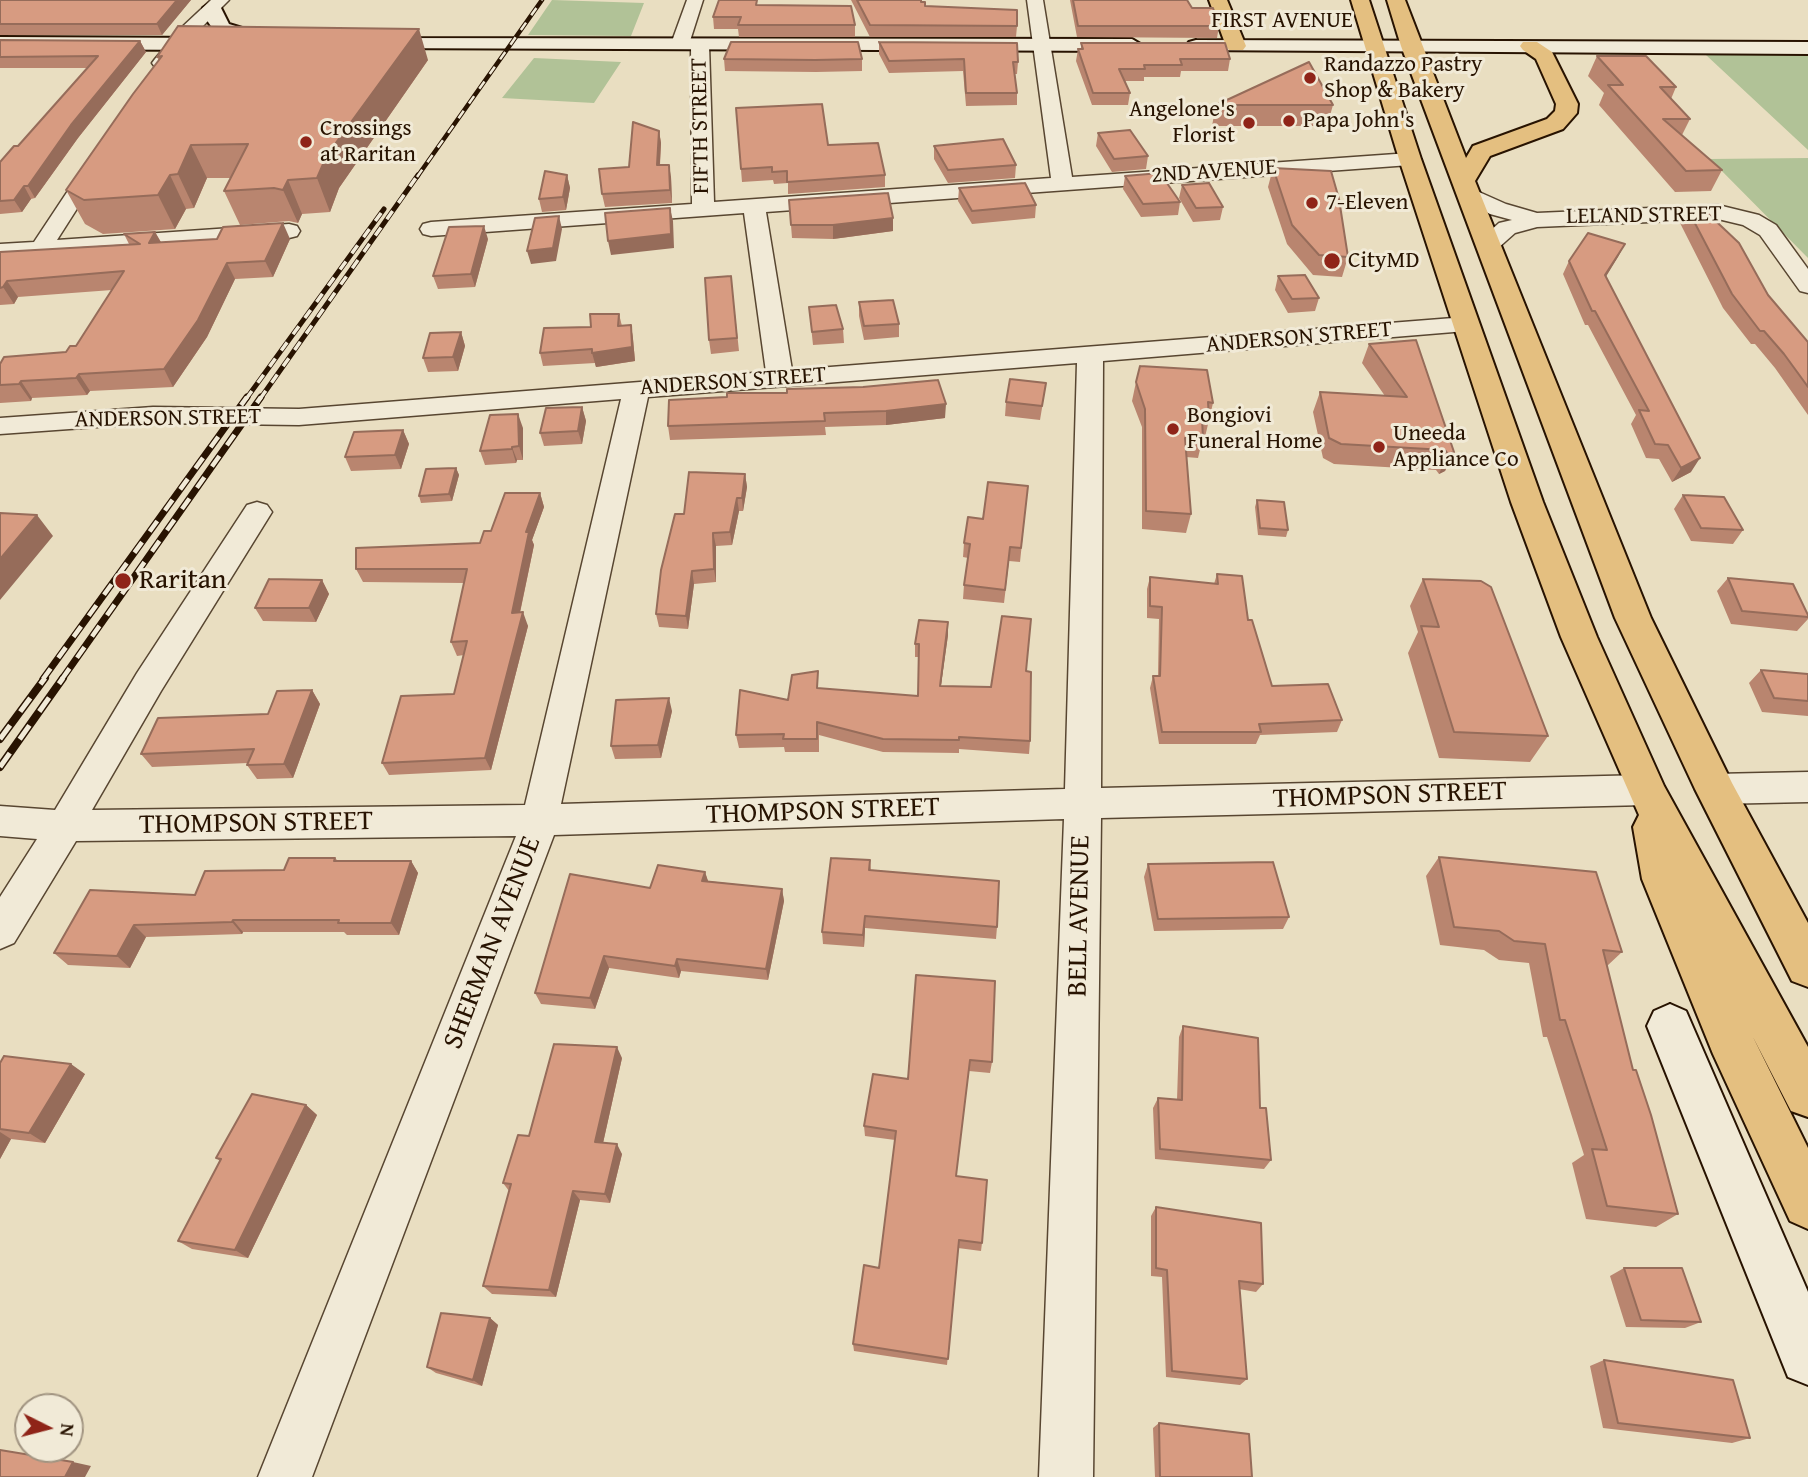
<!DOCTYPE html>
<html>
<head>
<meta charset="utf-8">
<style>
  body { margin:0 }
  #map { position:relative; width:1808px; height:1477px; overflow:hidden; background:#e9dec1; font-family:"Gentium Book Plus",serif }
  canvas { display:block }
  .north { position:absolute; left:14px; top:1393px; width:70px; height:70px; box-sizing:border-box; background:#f1ead7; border:2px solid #a19481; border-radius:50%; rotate:96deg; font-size:19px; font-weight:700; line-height:28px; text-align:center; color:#281301 }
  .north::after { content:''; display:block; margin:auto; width:24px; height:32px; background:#8f2418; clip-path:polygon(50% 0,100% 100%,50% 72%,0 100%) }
</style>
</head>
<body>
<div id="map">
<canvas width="1808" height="1477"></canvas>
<div class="north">N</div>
</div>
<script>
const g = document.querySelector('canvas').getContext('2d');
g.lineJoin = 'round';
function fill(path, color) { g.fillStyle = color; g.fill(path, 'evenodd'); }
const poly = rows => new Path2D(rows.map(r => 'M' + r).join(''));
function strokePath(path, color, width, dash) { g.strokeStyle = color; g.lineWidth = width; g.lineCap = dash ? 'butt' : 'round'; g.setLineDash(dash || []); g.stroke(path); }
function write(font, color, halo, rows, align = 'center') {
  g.font = font + ' "Gentium Book Plus",serif'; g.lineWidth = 6; g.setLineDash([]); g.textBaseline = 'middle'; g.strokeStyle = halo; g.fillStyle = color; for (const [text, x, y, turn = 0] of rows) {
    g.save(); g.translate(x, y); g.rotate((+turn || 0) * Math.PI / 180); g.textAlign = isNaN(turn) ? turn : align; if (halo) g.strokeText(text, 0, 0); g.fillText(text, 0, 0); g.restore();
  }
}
fill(poly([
  [552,0,644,3,631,36,528,35],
  [1808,54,1808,150,1706,55,1784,54],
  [534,58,621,62,594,103,502,98],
  [1808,158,1808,258,1710,159]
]), '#b1c297');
const street = poly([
  [211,0,229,0,193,36,167,67,155,67,152,63,155,59,181,28,211,0],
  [687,0,703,0,689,44,680,49,671,44,687,0],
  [1027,0,1043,0,1072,177,1410,153,1417,155,1420,159,1417,163,1410,165,766,212,792,370,1466,317,1475,319,1478,324,1475,329,1466,331,1103,361,1101,788,1646,775,1659,780,1664,790,1659,800,1646,805,1101,818,1093,1477,1039,1477,1064,819,554,835,312,1477,258,1477,516,836,76,841,14,943,0,949,0,897,37,839,0,836,0,806,55,810,137,673,247,505,257,502,267,505,272,512,161,691,92,810,525,805,621,399,299,425,153,423,0,434,0,418,153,407,299,409,766,372,744,213,431,236,423,234,420,229,423,224,431,222,692,204,691,45,700,40,709,45,714,202,1051,178,1027,0],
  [1077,363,1065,789,561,804,648,397,1077,363],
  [98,154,105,156,108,160,57,240,289,224,297,226,300,231,297,236,289,238,0,258,0,244,34,242,91,156,98,154],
  [1470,188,1506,204,1537,213,1718,205,1759,215,1776,225,1808,269,1808,293,1800,291,1760,235,1743,225,1718,219,1537,227,1515,233,1497,249,1481,249,1478,244,1481,239,1499,223,1512,220,1490,214,1462,199,1459,194,1462,189,1470,188],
  [1808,772,1808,802,1715,804,1702,799,1697,789,1702,779,1715,774,1808,772]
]);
const secondary = poly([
  [212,2,219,4,229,24,265,35,268,39,265,43,258,45,215,32,204,16,203,8,212,2],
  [0,37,218,38,228,44,218,50,0,49,0,37],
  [373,38,1132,39,1142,45,1132,51,366,48,363,44,366,40,373,38],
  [1196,40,1808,42,1808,54,1189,50,1186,46,1189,42,1196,40],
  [1670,1004,1686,1011,1808,1292,1808,1385,1788,1377,1647,1026,1654,1011,1670,1004]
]);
const highway = poly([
  [1209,0,1227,0,1246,46,1243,50,1229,50,1226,46,1209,0],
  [1351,0,1369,0,1421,159,1543,502,1597,637,1664,786,1808,1047,1808,1117,1791,1111,1753,1037,1808,1148,1808,1229,1790,1221,1713,1054,1642,879,1633,827,1639,815,1561,637,1511,502,1399,159,1351,0],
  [1387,0,1405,0,1466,158,1473,146,1547,119,1555,111,1556,104,1536,59,1523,50,1520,46,1523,42,1537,42,1552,52,1578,104,1577,113,1563,129,1490,156,1475,181,1651,618,1732,783,1808,923,1808,987,1792,981,1695,789,1615,618,1401,46,1387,0]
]);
strokePath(street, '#584631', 3);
strokePath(secondary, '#281301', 4);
strokePath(highway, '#281301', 4);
fill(street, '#f1ead7');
fill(secondary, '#f1ead7');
fill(highway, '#e4bf80');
const railFar3 = poly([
  [417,177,542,0]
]);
const railFar2 = poly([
  [246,399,384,209],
  [260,399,418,175]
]);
const railFar1 = poly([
  [43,679,247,397],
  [62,679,261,397]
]);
const rail = poly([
  [0,739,45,678],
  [0,767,63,678]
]);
strokePath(railFar3, '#281301', 4.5);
strokePath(railFar2, '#281301', 5);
strokePath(railFar1, '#281301', 7);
strokePath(rail, '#281301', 8);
strokePath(railFar3, '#f1ead7', 2.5, [9]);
strokePath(railFar2, '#f1ead7', 3.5, [10]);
strokePath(railFar1, '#f1ead7', 4.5, [13]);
strokePath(rail, '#f1ead7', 5, [17]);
fill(poly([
  [0,0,191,0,162,35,0,35],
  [851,0,921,0,921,2,925,6,1017,26,1016,37,870,37],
  [1070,0,1187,0,1192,8,1219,26,1217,38,1077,37],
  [760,5,855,25,855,37,739,37,738,29,714,29,713,17],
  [0,40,140,41,146,52,78,138,35,198,31,199,22,212,0,214,0,162,18,146,88,68,0,68],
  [879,42,1018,62,1017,74,1015,74,1017,93,1017,105,966,106,963,71,889,73,879,54],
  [1081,43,1230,59,1228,71,1181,71,1180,77,1144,77,1144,81,1125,81,1130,93,1128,105,1092,105,1076,61,1078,49,1081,49],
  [1597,56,1676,87,1671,99,1690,119,1682,135,1722,170,1711,191,1675,192,1599,105,1604,93,1588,76],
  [157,57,428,60,339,188,330,212,302,214,298,223,289,221,240,225,224,191,231,178,207,178,194,208,186,209,175,229,103,234,85,224,66,190,159,61],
  [724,59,862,59,862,71,816,72,725,71],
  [1216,105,1333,105,1327,126,1212,126],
  [736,108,828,145,885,175,885,187,788,194,788,183,774,184,773,180,742,182],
  [659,131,661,143,660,165,671,177,672,203,605,207,602,194,629,167],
  [1098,133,1148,156,1146,169,1112,172,1096,146],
  [934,146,1016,165,1015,178,948,183,934,159],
  [1273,168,1348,257,1342,277,1313,275,1287,244,1268,187],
  [567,175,570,188,566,210,542,212,539,199],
  [1125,176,1180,202,1178,215,1141,217,1123,189],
  [1182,185,1223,207,1220,220,1193,222,1179,198],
  [959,188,1036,205,1035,218,972,224,958,201],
  [789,200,893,231,833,239,792,238],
  [1688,210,1768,295,1808,342,1808,415,1775,368,1755,344,1751,344,1723,308,1680,223],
  [155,232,161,242,290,239,273,277,235,279,207,337,173,387,90,391,87,395,32,398,31,401,0,403,0,364,66,352,76,346,112,290,18,297,14,304,0,305,0,252,129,244,124,234],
  [488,239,475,287,438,289,433,276],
  [1625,244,1606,276,1691,472,1672,482,1659,459,1646,458,1631,424,1636,415,1588,325,1585,325,1563,274,1569,261],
  [731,276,739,351,711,354,709,340],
  [1278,276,1319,298,1315,311,1288,313,1275,290],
  [859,302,899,324,899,337,864,340,859,316],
  [809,307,843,329,844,343,813,345],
  [619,314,622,326,631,325,633,339,635,361,596,367,595,363,543,366,540,353],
  [461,332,465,346,458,371,428,372,423,358],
  [1369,344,1454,452,1445,471,1439,474,1436,470,1334,464,1323,458,1313,412,1320,392,1385,396,1362,363],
  [1136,382,1213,403,1205,437,1203,437,1198,458,1186,457,1191,514,1186,533,1142,529,1142,427,1132,401],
  [727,393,945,418,886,425,825,427,826,435,670,440,668,426,727,397],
  [1044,396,1040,420,1005,416,1006,402],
  [582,407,586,421,582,444,544,446,540,433],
  [523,428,523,460,517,460,516,463,485,465,480,451],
  [403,430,409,444,401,469,351,471,345,457],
  [456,468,459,475,452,501,421,503,419,496],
  [745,474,747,487,743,511,739,511,732,545,716,546,716,582,694,584,688,629,659,627,656,614,684,514],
  [1028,486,1020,562,1009,561,1004,603,963,599,964,585,968,558,963,557,964,543,983,519],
  [540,493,544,507,532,540,534,545,520,613,528,626,491,770,389,775,382,763,454,694,464,655,457,656,451,642,464,583,363,582,356,569,480,543,491,531],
  [1683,495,1743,530,1733,544,1691,541,1674,509],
  [1257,500,1288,530,1286,537,1258,535,1255,507],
  [1217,574,1248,620,1272,686,1342,720,1337,732,1260,735,1256,744,1159,744,1150,688,1153,676,1158,676,1159,619,1147,618,1147,589,1150,577,1214,584],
  [1728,578,1808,615,1808,619,1797,631,1731,624,1717,591],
  [1423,579,1548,736,1530,762,1439,758,1408,653,1418,632,1410,606],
  [322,580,329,594,316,622,263,621,255,608],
  [948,635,941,686,991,687,1026,671,1030,741,1029,754,959,749,959,753,883,752,819,735,819,752,785,752,784,747,739,748,736,735,788,700,819,688,918,696,919,657,915,657,915,644],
  [1761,670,1808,674,1808,716,1762,712,1749,683],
  [312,690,320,704,293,778,257,779,247,765,248,763,152,767,141,754,268,714],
  [672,711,661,758,615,759,611,746],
  [1439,857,1622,952,1607,966,1633,1070,1678,1214,1656,1227,1586,1219,1572,1163,1584,1155,1547,1037,1543,1037,1529,963,1499,960,1484,950,1440,945,1426,876],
  [335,858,338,861,411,861,418,873,399,935,347,935,344,932,243,932,242,934,146,937,130,968,68,965,54,953,195,895,284,870],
  [870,860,871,870,997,927,996,939,865,928,864,947,823,944,822,932],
  [1148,864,1289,917,1283,929,1154,931,1144,877],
  [705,872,708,881,782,889,784,901,768,980,681,971,679,978,609,968,595,1009,541,1004,535,993,650,888],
  [916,975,992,1062,990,1073,969,1071,956,1176,982,1243,981,1251,958,1248,947,1365,854,1351,853,1344,879,1268,895,1140,865,1136,864,1126,908,1079],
  [1183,1026,1260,1108,1271,1160,1264,1169,1155,1159,1153,1108,1158,1098,1177,1100,1179,1037],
  [622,1058,603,1143,622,1154,610,1203,580,1200,556,1297,492,1294,483,1286,509,1191,503,1183,529,1136],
  [0,1063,85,1074,45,1143,11,1139,0,1159],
  [306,1105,317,1115,248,1258,192,1249,178,1241,220,1161,216,1158],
  [1156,1207,1263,1284,1256,1292,1239,1289,1247,1379,1240,1385,1166,1377,1162,1277,1151,1276,1151,1216],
  [1624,1268,1701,1322,1685,1328,1626,1327,1610,1276],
  [490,1318,498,1325,482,1386,436,1373,427,1367],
  [1604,1360,1750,1438,1732,1443,1603,1428,1590,1366],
  [1159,1423,1252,1477,1155,1477,1153,1428]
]), '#b9856f');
fill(poly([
  [177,0,191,0,162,35,157,24],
  [419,29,428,60,339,188,330,212,317,178,327,155],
  [140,41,146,52,78,138,35,198,28,186,71,125],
  [659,131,661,143,659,178,657,165],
  [191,145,207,178,194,208,178,174],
  [669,165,671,177,672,203,670,190],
  [170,175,186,209,175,229,158,195],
  [567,175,570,188,566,210,563,197],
  [288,180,302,214,298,223,283,190],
  [24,186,31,199,22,212,14,200],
  [670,208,673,221,674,248,611,255,608,241],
  [559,216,562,229,556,261,531,264,527,251],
  [893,218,893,231,833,239,833,225],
  [283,223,290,239,273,277,265,261],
  [484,226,488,239,475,287,471,274],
  [155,232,164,248,149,243],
  [1625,244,1618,257,1599,288,1605,275],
  [227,263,235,279,207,337,173,387,164,369],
  [7,281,18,297,14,304,3,287],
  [631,325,633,339,635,361,596,367,592,353],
  [461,332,465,346,458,371,453,357],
  [79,374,90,391,87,395,76,378],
  [21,381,32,398,31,401,19,384],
  [946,404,945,418,886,425,886,411],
  [582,407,586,421,582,444,578,431],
  [518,414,523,428,523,460,519,446],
  [403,430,409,444,401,469,395,455],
  [512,447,517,460,516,463,512,449],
  [1454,452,1445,471,1439,474,1448,454],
  [1700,458,1691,472,1672,482,1681,468],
  [456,468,459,475,452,501,449,494],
  [745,474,747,487,743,511,742,498],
  [540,493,544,507,532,540,534,545,517,626,512,613,526,532],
  [737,498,739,511,732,545,730,532],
  [37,515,53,536,0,600,0,559],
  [713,533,716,546,716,582,714,569],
  [692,571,694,584,688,629,686,616],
  [322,580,329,594,316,622,309,608],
  [523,612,528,626,491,770,485,758],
  [948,622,948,635,939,699,940,686],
  [312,690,320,704,293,778,284,764],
  [669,698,672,711,661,758,658,745],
  [411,861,418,873,399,935,391,923],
  [705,872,709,884,702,881],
  [782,889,784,901,768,980,766,969],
  [865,916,865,928,864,947,863,935],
  [233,920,243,932,242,934,232,922],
  [134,925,146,937,130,968,117,956],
  [604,956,609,968,595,1009,590,998],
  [677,959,681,971,679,978,675,966],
  [617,1047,622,1058,601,1152,595,1142],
  [71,1064,85,1074,45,1143,29,1133],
  [306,1105,317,1115,248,1258,235,1250],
  [0,1132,11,1139,0,1159],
  [617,1144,622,1154,610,1203,605,1194],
  [573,1191,580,1200,556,1297,549,1290],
  [490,1318,498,1325,482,1386,473,1380],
  [73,1462,91,1466,85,1477,65,1477]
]), '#966c5a');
const building = poly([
  [0,0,177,0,157,24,0,24,0,0],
  [719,0,757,0,756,5,851,6,855,25,738,25,741,17,713,17,719,0],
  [857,0,921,0,921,2,925,2,925,6,1017,10,1017,26,870,25,857,0],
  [1073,0,1187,0,1192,8,1213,8,1219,26,1078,26,1073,0],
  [178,26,419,29,327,155,317,178,288,180,283,190,274,188,224,191,248,144,191,145,178,174,170,175,158,195,84,200,66,190,133,94,162,56,157,57,178,26],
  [0,40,140,41,71,125,28,186,24,186,14,200,0,201,0,162,14,146,18,146,98,56,0,57,0,40],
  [731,42,858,42,862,59,815,60,724,59,731,42],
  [879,42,1017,43,1018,62,1013,62,1017,93,966,93,964,59,889,61,879,42],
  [1081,43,1225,43,1230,59,1180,59,1182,65,1144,65,1145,69,1119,69,1130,93,1093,93,1078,49,1083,49,1081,43],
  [1597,56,1646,56,1676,87,1660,87,1690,119,1663,119,1722,170,1686,171,1608,85,1623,85,1597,56],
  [1309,62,1333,105,1216,105,1309,62],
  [822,104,828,145,878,143,885,175,787,182,787,171,772,172,772,167,741,169,736,108,822,104],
  [633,122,659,131,657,165,669,165,670,190,602,194,599,169,629,167,633,122],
  [1130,130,1148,156,1114,159,1098,133,1130,130],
  [1003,139,1016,165,948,170,934,146,1003,139],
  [1273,168,1331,171,1339,199,1348,257,1319,255,1292,225,1273,168],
  [545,171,567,175,563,197,539,199,545,171],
  [1160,173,1180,202,1143,204,1125,176,1160,173],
  [1025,183,1036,205,972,211,959,188,1025,183],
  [1209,183,1223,207,1196,208,1182,185,1209,183],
  [888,193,893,218,833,225,791,225,789,200,888,193],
  [670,208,671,234,608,241,605,213,670,208],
  [1703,209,1739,243,1768,295,1808,342,1808,387,1784,354,1764,331,1760,331,1732,294,1688,210,1703,209],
  [559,216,553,248,527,251,535,218,559,216],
  [283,223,265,261,227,263,198,320,164,369,79,374,76,378,21,381,19,384,0,385,0,364,4,357,66,352,70,346,76,346,124,271,7,281,3,287,0,288,0,252,140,244,124,234,155,232,149,243,217,239,223,227,283,223],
  [484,226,471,274,433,276,449,227,484,226],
  [1588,233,1625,244,1605,275,1700,458,1681,468,1668,445,1655,444,1639,410,1649,411,1595,311,1592,311,1569,261,1588,233],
  [1305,275,1319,298,1292,299,1278,276,1305,275],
  [731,276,737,338,709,340,705,278,731,276],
  [893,300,899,324,864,326,859,302,893,300],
  [836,305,843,329,812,332,809,307,836,305],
  [590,314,619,314,618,326,631,325,632,347,592,353,592,349,540,353,544,328,591,327,590,314],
  [461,332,453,357,423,358,430,333,461,332],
  [1416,340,1454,452,1448,454,1445,450,1341,444,1329,438,1320,392,1407,397,1369,344,1416,340],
  [1140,366,1207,370,1213,403,1208,402,1209,418,1202,418,1203,439,1185,438,1191,514,1146,511,1145,409,1136,382,1140,366],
  [1010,379,1046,383,1042,406,1006,402,1010,379],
  [938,380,946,404,886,411,824,413,825,421,668,426,669,400,727,397,727,393,787,393,787,389,863,387,938,380],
  [582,407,578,431,540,433,546,408,582,407],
  [518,414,519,446,512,447,512,449,480,451,490,415,518,414],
  [403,430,395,455,345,457,354,432,403,430],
  [456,468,449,494,419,496,426,469,456,468],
  [689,472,745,474,742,498,737,498,730,532,713,533,714,569,692,571,686,616,656,614,661,570,675,514,684,514,689,472],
  [988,482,1028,486,1021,548,1010,547,1005,590,964,585,970,544,964,543,968,517,983,519,988,482],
  [505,493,540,493,526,532,529,532,512,613,523,612,485,758,382,763,401,696,454,694,467,641,451,642,467,569,356,569,356,548,480,543,484,531,491,531,505,493],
  [1683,495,1724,497,1743,530,1701,528,1683,495],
  [1257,500,1284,502,1288,530,1260,528,1257,500],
  [0,513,37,515,0,559,0,513],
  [1217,574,1242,576,1248,620,1252,620,1272,686,1328,684,1342,720,1259,724,1261,732,1162,732,1153,676,1160,676,1162,607,1150,606,1150,577,1218,584,1217,574],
  [1728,578,1793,584,1808,615,1808,617,1742,611,1728,578],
  [269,579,322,580,309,608,255,608,269,579],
  [1423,579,1481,581,1491,587,1548,736,1454,732,1421,626,1439,627,1423,579],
  [1002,616,1031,619,1026,671,1031,672,1030,741,959,737,959,740,883,739,817,722,817,739,783,739,784,734,736,735,740,690,788,700,792,675,818,671,817,688,918,696,919,644,915,644,919,620,948,622,940,686,991,687,1002,616],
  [1761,670,1808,674,1808,701,1774,698,1761,670],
  [312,690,284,764,247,765,254,749,141,754,158,718,268,714,277,691,312,690],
  [669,698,658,745,611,746,616,700,669,698],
  [1439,857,1596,872,1622,952,1603,950,1633,1070,1636,1070,1651,1115,1678,1214,1607,1206,1592,1149,1607,1150,1565,1020,1560,1020,1545,944,1514,941,1499,931,1454,927,1439,857],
  [289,858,335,858,334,861,411,861,391,923,338,923,339,920,233,920,232,922,134,925,117,956,54,953,90,890,195,895,205,871,284,870,289,858],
  [831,858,870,860,869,870,999,881,997,927,865,916,863,935,822,932,831,858],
  [1273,862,1289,917,1158,919,1148,864,1273,862],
  [658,865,705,872,702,881,782,889,766,969,677,959,675,966,604,956,590,998,535,993,570,874,650,888,658,865],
  [916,975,995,981,992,1062,970,1060,956,1176,987,1180,982,1243,959,1240,948,1359,853,1344,864,1265,879,1268,896,1131,864,1126,873,1074,908,1079,916,975],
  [1183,1026,1258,1038,1260,1108,1266,1108,1271,1160,1160,1149,1158,1098,1182,1100,1183,1026],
  [554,1044,617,1047,595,1142,617,1144,605,1194,573,1191,549,1290,483,1286,511,1184,503,1183,518,1135,529,1136,554,1044],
  [4,1056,71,1064,29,1133,0,1129,0,1063,4,1056],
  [252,1094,306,1105,235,1250,178,1241,221,1159,216,1158,252,1094],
  [1156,1207,1261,1223,1263,1284,1239,1281,1247,1379,1172,1371,1167,1270,1156,1268,1156,1207],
  [1624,1268,1682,1268,1701,1322,1641,1320,1624,1268],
  [441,1313,490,1318,473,1380,427,1367,441,1313],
  [1604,1360,1733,1380,1750,1438,1618,1423,1604,1360],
  [1159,1423,1249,1434,1252,1477,1160,1477,1159,1423],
  [0,1450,73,1462,65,1477,67,1477,0,1477,0,1450]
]);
fill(building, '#d79b81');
strokePath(building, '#966c5a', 2);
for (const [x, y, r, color] of [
  [1310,78,7,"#8f2418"],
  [1289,121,7,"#8f2418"],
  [1249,123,7,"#8f2418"],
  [306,142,7,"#8f2418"],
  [1312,203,7,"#8f2418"],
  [1332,261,9,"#8f2418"],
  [1173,429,7,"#8f2418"],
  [1379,447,7,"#8f2418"],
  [123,581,9,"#8f2418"]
]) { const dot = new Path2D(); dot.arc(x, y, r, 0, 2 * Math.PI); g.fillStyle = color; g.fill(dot); strokePath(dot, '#f1ead7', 2.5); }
write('23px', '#281301', '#f1ead7', [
  ["FIRST AVENUE",1282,21],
  ["FIFTH STREET",701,126,-91],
  ["2ND AVENUE",1214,172,-4],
  ["LELAND STREET",1644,216,-1],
  ["ANDERSON STREET",1299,338,-5],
  ["ANDERSON STREET",733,382,-4],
  ["ANDERSON STREET",168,419,-1]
]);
write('23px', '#281301', '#f1ead7', [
  ["Randazzo Pastry",1324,65],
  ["Shop & Bakery",1324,91],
  ["Angelone's",1235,110,"right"],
  ["Florist",1235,136,"right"],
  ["Papa John's",1303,121],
  ["Crossings",320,129],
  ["at Raritan",320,155],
  ["7-Eleven",1326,203],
  ["CityMD",1348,261],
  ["Bongiovi",1187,416],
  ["Funeral Home",1187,442],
  ["Uneeda",1393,434],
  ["Appliance Co",1393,460]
], 'left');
write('28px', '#281301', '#f1ead7', [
  ["Raritan",139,581]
], 'left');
write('28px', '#281301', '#f1ead7', [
  ["THOMPSON STREET",1390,796,-2],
  ["THOMPSON STREET",823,812,-2],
  ["THOMPSON STREET",256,824,-1],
  ["BELL AVENUE",1080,916,-89],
  ["SHERMAN AVENUE",493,943,-69]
]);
</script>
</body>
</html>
